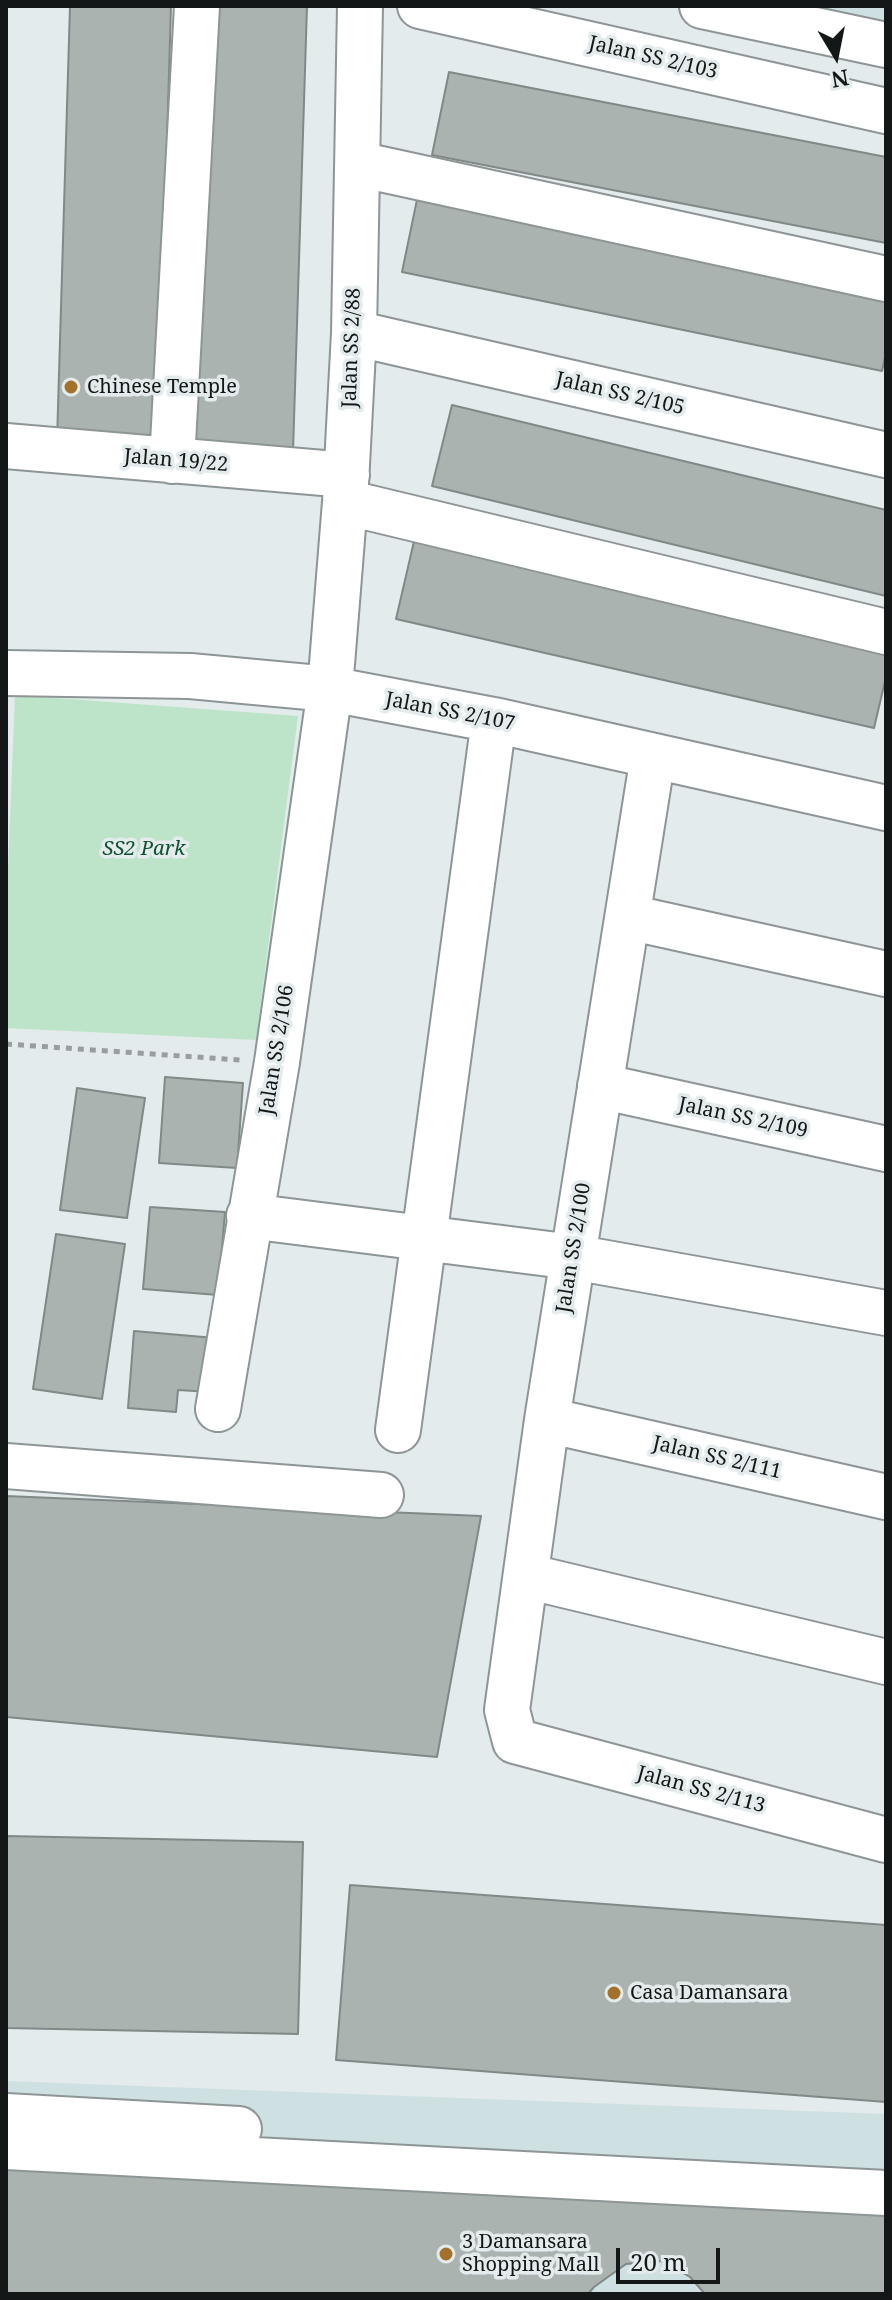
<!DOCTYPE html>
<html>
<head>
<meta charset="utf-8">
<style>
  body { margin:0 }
  #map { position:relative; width:892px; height:2300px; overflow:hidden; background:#e3ebec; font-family:"Noto Serif",serif }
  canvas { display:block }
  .frame { position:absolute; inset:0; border:8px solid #141717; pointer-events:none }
  .north { position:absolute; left:796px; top:16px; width:80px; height:80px; -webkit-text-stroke:6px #e3ebec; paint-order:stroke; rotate:170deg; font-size:22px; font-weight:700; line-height:32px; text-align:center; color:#141717 }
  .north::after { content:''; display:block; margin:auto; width:28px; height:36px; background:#141717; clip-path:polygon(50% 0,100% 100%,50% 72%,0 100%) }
  .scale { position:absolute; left:616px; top:2248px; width:104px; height:36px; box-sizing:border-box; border:4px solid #141717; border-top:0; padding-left:10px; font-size:24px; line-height:28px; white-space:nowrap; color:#141717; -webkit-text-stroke:6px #e3ebec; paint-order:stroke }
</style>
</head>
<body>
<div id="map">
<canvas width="892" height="2300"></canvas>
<div class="frame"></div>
<div class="north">N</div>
<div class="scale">20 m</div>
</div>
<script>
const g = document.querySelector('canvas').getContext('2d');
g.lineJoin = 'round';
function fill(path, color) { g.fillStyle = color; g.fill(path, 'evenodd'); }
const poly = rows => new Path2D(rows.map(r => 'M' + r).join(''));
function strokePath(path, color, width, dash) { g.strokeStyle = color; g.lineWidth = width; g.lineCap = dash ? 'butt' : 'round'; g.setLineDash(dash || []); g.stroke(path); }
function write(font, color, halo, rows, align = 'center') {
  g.font = font + ' "Noto Serif",serif'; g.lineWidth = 7; g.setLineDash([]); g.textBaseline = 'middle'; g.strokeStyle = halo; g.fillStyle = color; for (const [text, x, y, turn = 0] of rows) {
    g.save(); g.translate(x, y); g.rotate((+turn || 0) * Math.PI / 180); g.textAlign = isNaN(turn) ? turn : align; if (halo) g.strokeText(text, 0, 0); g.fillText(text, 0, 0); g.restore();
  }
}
fill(poly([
  [794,6,886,6,886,25],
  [6,2081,886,2114,886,2294,6,2294]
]), '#cfe0e3');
fill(poly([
  [15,695,298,716,256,1040,6,1028,6,919]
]), '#bde4c9');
const building = poly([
  [70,6,171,6,158,444,57,441,70,6],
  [206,6,307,6,293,452,193,449,206,6],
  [449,72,886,157,886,243,432,155,449,72],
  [419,190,886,286,886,353,882,371,402,272,419,190],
  [452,405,886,510,886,596,432,486,452,405],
  [415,537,886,645,886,677,874,728,396,619,415,537],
  [165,1077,243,1083,237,1168,159,1163,165,1077],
  [77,1088,145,1098,127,1218,60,1210,77,1088],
  [150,1207,225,1212,218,1295,143,1289,150,1207],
  [56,1234,125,1244,102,1399,33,1389,56,1234],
  [134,1331,215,1338,211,1392,178,1390,176,1412,128,1408,134,1331],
  [6,1496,481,1516,437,1757,6,1717,6,1496],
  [6,1836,303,1842,298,2034,6,2028,6,1836],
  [350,1885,886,1925,886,2102,336,2060,350,1885],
  [6,2155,886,2215,886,2294,6,2294,6,2155],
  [662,2261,690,2277,705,2294,588,2294,594,2287,626,2264,662,2261]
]);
fill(building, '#abb3b1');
strokePath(building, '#818987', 2);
const minor = poly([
  [420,6,886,111],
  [702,6,886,45],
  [358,164,886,279],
  [354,333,886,455],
  [6,446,347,475],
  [172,461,197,6],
  [345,502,886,632],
  [6,673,190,676,330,689,494,720,886,808],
  [653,756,547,1420,507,1710,515,1741,886,1840],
  [628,917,886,974],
  [600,1086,886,1149],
  [249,1216,573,1257,886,1313],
  [218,1409,277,1062,330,689,345,502,354,333,360,6],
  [547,1420,886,1497],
  [398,1430,494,720],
  [6,1466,381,1495],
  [526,1576,886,1662],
  [6,2116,239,2129],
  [6,2147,886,2193]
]);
strokePath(minor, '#8d9596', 48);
strokePath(poly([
  [6,1044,240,1060]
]), '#989e9f', 5, [6, 6]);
strokePath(minor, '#fff', 44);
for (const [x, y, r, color] of [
  [71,387,8,"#a37228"],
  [614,1993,8,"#a37228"],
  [446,2254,8,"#a37228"]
]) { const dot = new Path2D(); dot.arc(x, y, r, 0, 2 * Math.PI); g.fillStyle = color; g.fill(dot); strokePath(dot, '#e3ebec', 3); }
write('20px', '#141717', '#e3ebec', [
  ["Jalan SS 2/103",653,58,13],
  ["Jalan SS 2/88",352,348,-88],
  ["Jalan SS 2/105",620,394,13],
  ["Jalan 19/22",176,461,5],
  ["Jalan SS 2/107",450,712,11],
  ["Jalan SS 2/106",277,1050,-81],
  ["Jalan SS 2/109",743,1118,12],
  ["Jalan SS 2/100",574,1248,-81],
  ["Jalan SS 2/111",717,1458,13],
  ["Jalan SS 2/113",701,1790,15]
]);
write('20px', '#141717', '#e3ebec', [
  ["Chinese Temple",87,387],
  ["Casa Damansara",630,1993],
  ["3 Damansara",462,2242],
  ["Shopping Mall",462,2265]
], 'left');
write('italic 20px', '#0d502e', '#e3ebec', [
  ["SS2 Park",144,849]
]);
</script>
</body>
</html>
